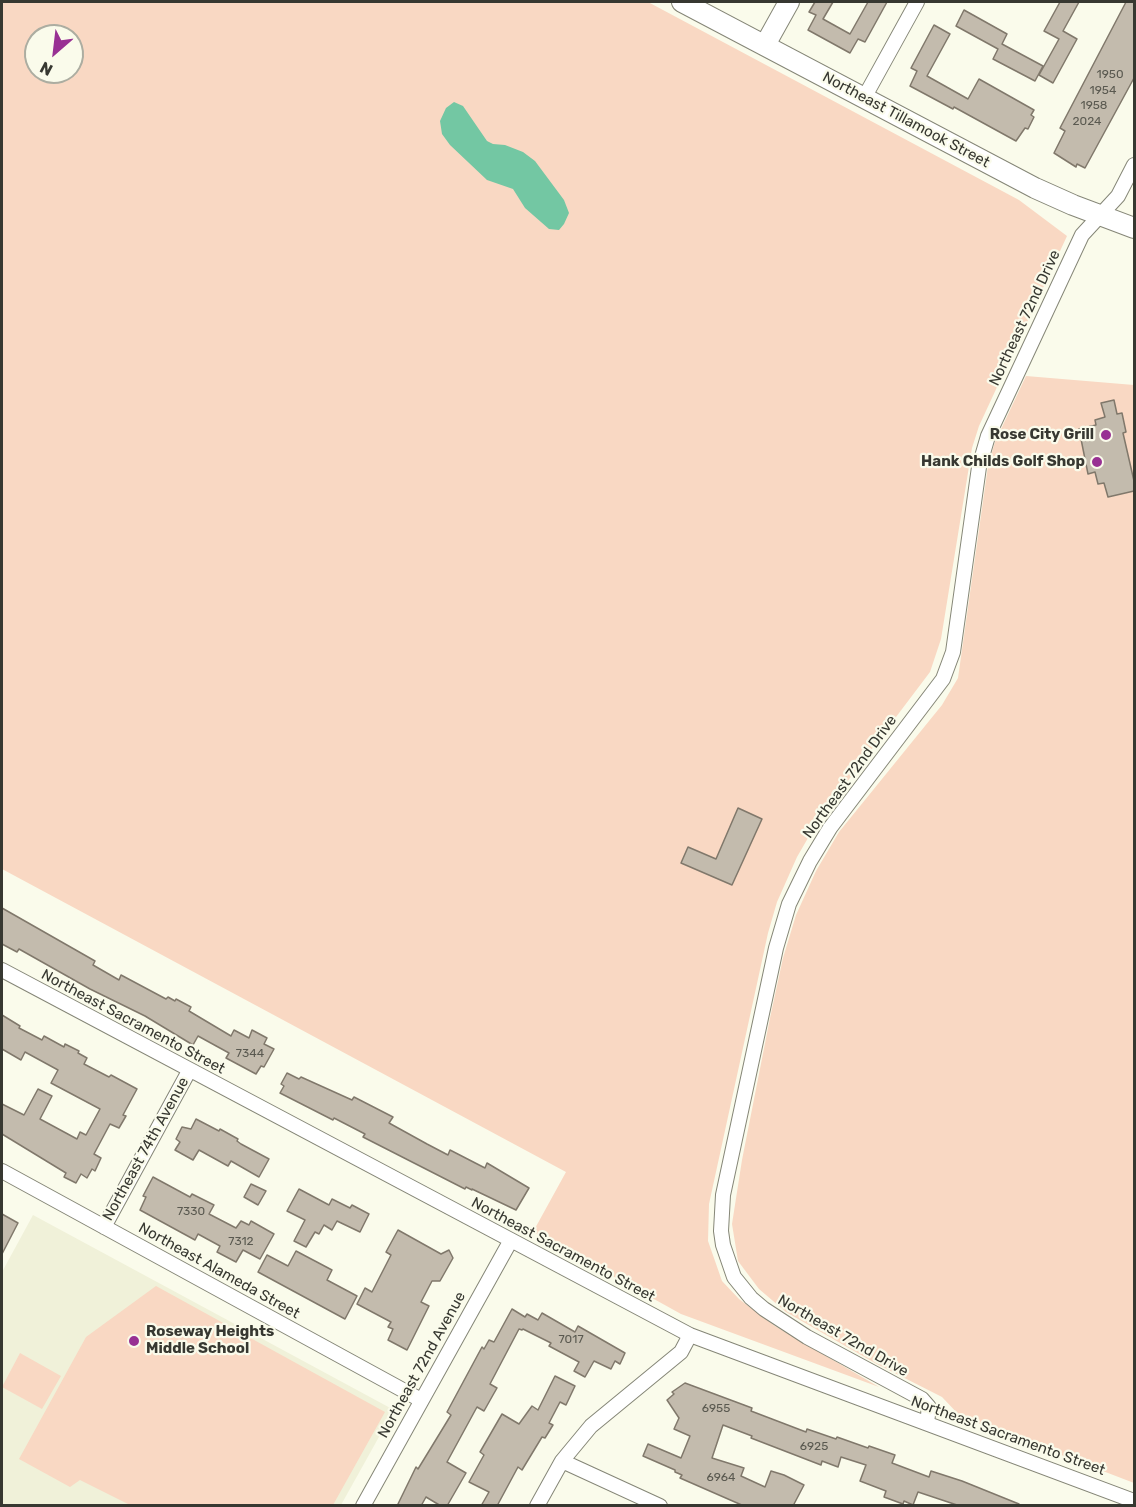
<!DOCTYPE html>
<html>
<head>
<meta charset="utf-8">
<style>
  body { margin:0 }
  #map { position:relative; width:1136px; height:1507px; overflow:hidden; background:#fafbeb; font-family:Rubik,sans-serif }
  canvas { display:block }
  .frame { position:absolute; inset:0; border:3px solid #373831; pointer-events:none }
  .north { position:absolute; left:24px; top:24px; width:60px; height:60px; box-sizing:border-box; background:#fafbeb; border:2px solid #acada1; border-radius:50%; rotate:208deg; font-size:16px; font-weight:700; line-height:24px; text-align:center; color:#373831 }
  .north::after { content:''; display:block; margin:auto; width:21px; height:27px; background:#983093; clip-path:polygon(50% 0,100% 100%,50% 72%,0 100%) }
</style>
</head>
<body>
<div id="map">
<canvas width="1136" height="1507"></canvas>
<div class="frame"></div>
<div class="north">N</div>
</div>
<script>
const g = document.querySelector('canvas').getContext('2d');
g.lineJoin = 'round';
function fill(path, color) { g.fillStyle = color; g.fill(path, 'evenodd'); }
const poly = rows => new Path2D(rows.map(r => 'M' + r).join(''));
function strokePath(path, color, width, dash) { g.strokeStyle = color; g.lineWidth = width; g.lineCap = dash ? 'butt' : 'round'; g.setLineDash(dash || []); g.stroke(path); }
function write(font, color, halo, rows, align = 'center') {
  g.font = font + ' Rubik,sans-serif'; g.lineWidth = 4.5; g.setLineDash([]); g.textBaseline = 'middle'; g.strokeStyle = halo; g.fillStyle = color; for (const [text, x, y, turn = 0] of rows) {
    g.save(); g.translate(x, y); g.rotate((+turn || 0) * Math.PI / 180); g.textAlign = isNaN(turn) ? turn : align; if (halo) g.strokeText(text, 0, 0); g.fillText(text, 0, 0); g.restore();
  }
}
fill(poly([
  [33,1215,394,1410,341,1505,2,1506,2,1272]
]), '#f0f1d9');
fill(poly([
  [2,2,648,2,1019,200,1067,236,979,426,972,448,941,639,930,672,819,819,797,857,777,902,768,933,709,1204,708,1241,722,1281,739,1299,775,1326,879,1387,681,1314,533,1232,566,1172,2,869],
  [36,36,72,36,72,72,36,72],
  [1026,376,1134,385,1134,1483,960,1416,942,1397,875,1363,786,1312,759,1289,738,1261,732,1224,742,1160,770,1018,783,958,796,915,816,871,839,832,942,705,958,678,988,466,995,442],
  [156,1286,385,1412,333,1505,130,1505,80,1480,70,1487,19,1459,86,1337],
  [20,1353,61,1376,42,1409,2,1387]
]), '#f9d8c3');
fill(poly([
  [454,102,463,106,487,141,493,144,505,145,523,152,535,161,564,200,569,213,564,224,559,230,549,229,525,208,513,189,487,180,450,145,442,134,440,121,446,108]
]), '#73c7a3');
const building = poly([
  [815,2,833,2,823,19,850,34,868,2,887,2,865,42,858,39,850,53,808,30,816,15,809,12,815,2],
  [1060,2,1079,2,1063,31,1077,39,1053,83,1039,75,1059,39,1044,31,1060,2],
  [1126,2,1134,2,1134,78,1085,168,1077,164,1076,167,1054,153,1065,131,1060,128,1126,2],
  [964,10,1007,34,1002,44,1043,66,1035,81,993,59,998,49,956,26,964,10],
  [934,25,950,34,927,76,968,99,979,79,1034,110,1031,115,1034,117,1028,129,1025,128,1016,141,954,107,953,109,910,86,917,71,911,68,934,25],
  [1114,400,1117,414,1122,413,1126,432,1123,433,1134,481,1134,491,1108,497,1104,483,1098,484,1095,472,1088,474,1079,429,1096,425,1095,420,1105,417,1101,403,1114,400],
  [738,808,762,819,732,885,681,863,688,847,716,859,738,808],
  [2,908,95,961,93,965,119,980,121,975,166,999,168,997,175,1001,176,999,191,1007,189,1011,231,1036,234,1030,249,1038,252,1030,267,1038,264,1044,274,1049,264,1067,261,1066,256,1074,226,1058,229,1053,198,1036,193,1045,145,1016,90,989,19,949,17,952,2,944,2,908],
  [2,1015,20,1026,19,1028,42,1040,44,1036,64,1047,65,1044,79,1051,78,1053,87,1058,84,1064,109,1077,111,1075,137,1089,123,1115,126,1116,119,1128,110,1124,94,1154,101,1158,95,1171,92,1169,87,1178,81,1174,76,1183,64,1177,66,1173,2,1134,2,1104,24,1115,38,1089,52,1096,40,1119,77,1139,80,1132,86,1135,100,1109,51,1083,58,1070,25,1052,21,1060,2,1049,2,1015],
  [287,1073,299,1079,301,1077,352,1100,354,1097,393,1117,389,1123,427,1144,448,1155,450,1150,485,1168,487,1163,529,1188,516,1210,472,1189,472,1190,466,1187,465,1189,363,1137,365,1134,334,1118,333,1120,280,1093,284,1086,281,1084,287,1073],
  [196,1119,219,1131,220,1129,238,1139,237,1141,241,1144,269,1159,259,1177,231,1161,228,1166,199,1150,193,1160,175,1150,180,1142,176,1139,182,1127,191,1129,196,1119],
  [153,1177,190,1197,192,1194,214,1205,209,1214,236,1228,241,1221,249,1225,251,1221,274,1234,260,1259,243,1250,236,1262,217,1252,220,1246,198,1234,195,1240,140,1210,146,1197,143,1196,153,1177],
  [251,1184,266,1191,258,1205,244,1197,251,1184],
  [299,1189,329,1205,332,1199,350,1208,352,1205,369,1214,360,1232,337,1221,332,1230,324,1225,319,1234,315,1232,306,1247,294,1241,305,1220,287,1211,299,1189],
  [2,1214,18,1223,2,1254,2,1214],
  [398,1230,441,1254,449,1250,453,1258,440,1281,432,1281,421,1302,429,1306,407,1350,388,1340,393,1329,388,1327,391,1322,357,1304,365,1288,372,1292,391,1255,386,1252,398,1230],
  [296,1251,332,1270,327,1280,357,1296,345,1319,258,1272,267,1255,288,1266,296,1251],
  [512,1309,525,1317,527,1314,538,1320,542,1313,575,1332,578,1326,625,1353,620,1364,615,1361,611,1369,594,1361,585,1377,574,1371,579,1362,549,1346,551,1343,523,1329,522,1330,519,1329,490,1384,497,1388,493,1395,484,1411,477,1407,447,1462,466,1473,447,1506,441,1506,426,1497,421,1506,397,1506,416,1467,418,1469,451,1415,447,1412,482,1347,484,1349,489,1340,494,1342,512,1309],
  [555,1376,575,1386,566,1405,560,1402,549,1423,553,1425,545,1438,542,1437,522,1470,518,1467,497,1506,481,1506,489,1492,469,1482,484,1455,480,1452,502,1414,519,1424,532,1406,538,1410,555,1376],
  [685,1383,752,1408,751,1411,806,1432,807,1429,836,1439,837,1437,868,1448,869,1446,895,1455,892,1463,929,1477,931,1471,962,1481,1019,1504,1019,1506,960,1506,918,1492,913,1505,904,1501,903,1504,884,1497,886,1491,860,1481,866,1465,841,1457,838,1467,822,1461,821,1465,751,1438,752,1436,723,1425,712,1458,744,1468,741,1476,765,1487,771,1471,784,1475,804,1485,793,1506,744,1506,680,1478,682,1475,675,1472,675,1470,643,1456,648,1444,681,1458,690,1436,674,1429,679,1418,667,1400,674,1394,672,1392,685,1383]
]);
fill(building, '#c3bbad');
strokePath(building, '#80786b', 1.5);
const street = poly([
  [864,98,917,2],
  [2,970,690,1335,1134,1501],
  [2,1171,421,1400],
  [104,1227,189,1071],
  [927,1423,929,1407,922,1399,807,1337,764,1309,751,1298,734,1277,723,1245,721,1231,723,1195,776,948,789,904,810,861,830,828,943,679,953,652,979,467,988,436,1082,235,1118,196,1134,165],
  [562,1461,660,1506],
  [363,1506,511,1240],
  [537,1506,562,1461,591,1426,681,1352,690,1335]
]);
const secondary = poly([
  [682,2,1035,188,1073,205,1134,228],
  [765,45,789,2]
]);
strokePath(street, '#858677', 16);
strokePath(secondary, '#858677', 22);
strokePath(street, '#fff', 14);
strokePath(secondary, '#fff', 20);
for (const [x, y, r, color] of [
  [1106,435,6,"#983093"],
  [1097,462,6,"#983093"],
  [134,1341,6,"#983093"]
]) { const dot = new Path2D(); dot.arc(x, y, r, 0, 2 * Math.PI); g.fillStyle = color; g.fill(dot); strokePath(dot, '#fafbeb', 2); }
write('12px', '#5a5950', null, [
  ["1950",1110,75],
  ["1954",1103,91],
  ["1958",1094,106],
  ["2024",1087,122],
  ["7344",250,1054],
  ["7330",191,1212],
  ["7312",241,1242],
  ["7017",571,1340],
  ["6955",716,1409],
  ["6925",814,1447],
  ["6964",721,1478]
]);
write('15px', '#373831', '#fafbeb', [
  ["Northeast Tillamook Street",906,120,28],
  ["Northeast 72nd Drive",1025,318,-65],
  ["Northeast 72nd Drive",850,777,-54],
  ["Northeast Sacramento Street",133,1022,28],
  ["Northeast 74th Avenue",146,1149,-61],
  ["Northeast Sacramento Street",563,1250,28],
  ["Northeast Alameda Street",219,1271,29],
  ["Northeast 72nd Drive",843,1336,30],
  ["Northeast 72nd Avenue",422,1365,-61],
  ["Northeast Sacramento Street",1008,1436,20]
]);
write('bold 15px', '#373831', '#fafbeb', [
  ["Rose City Grill",1094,435],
  ["Hank Childs Golf Shop",1085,462],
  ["Roseway Heights",146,1332,"left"],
  ["Middle School",146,1349,"left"]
], 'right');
</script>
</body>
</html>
